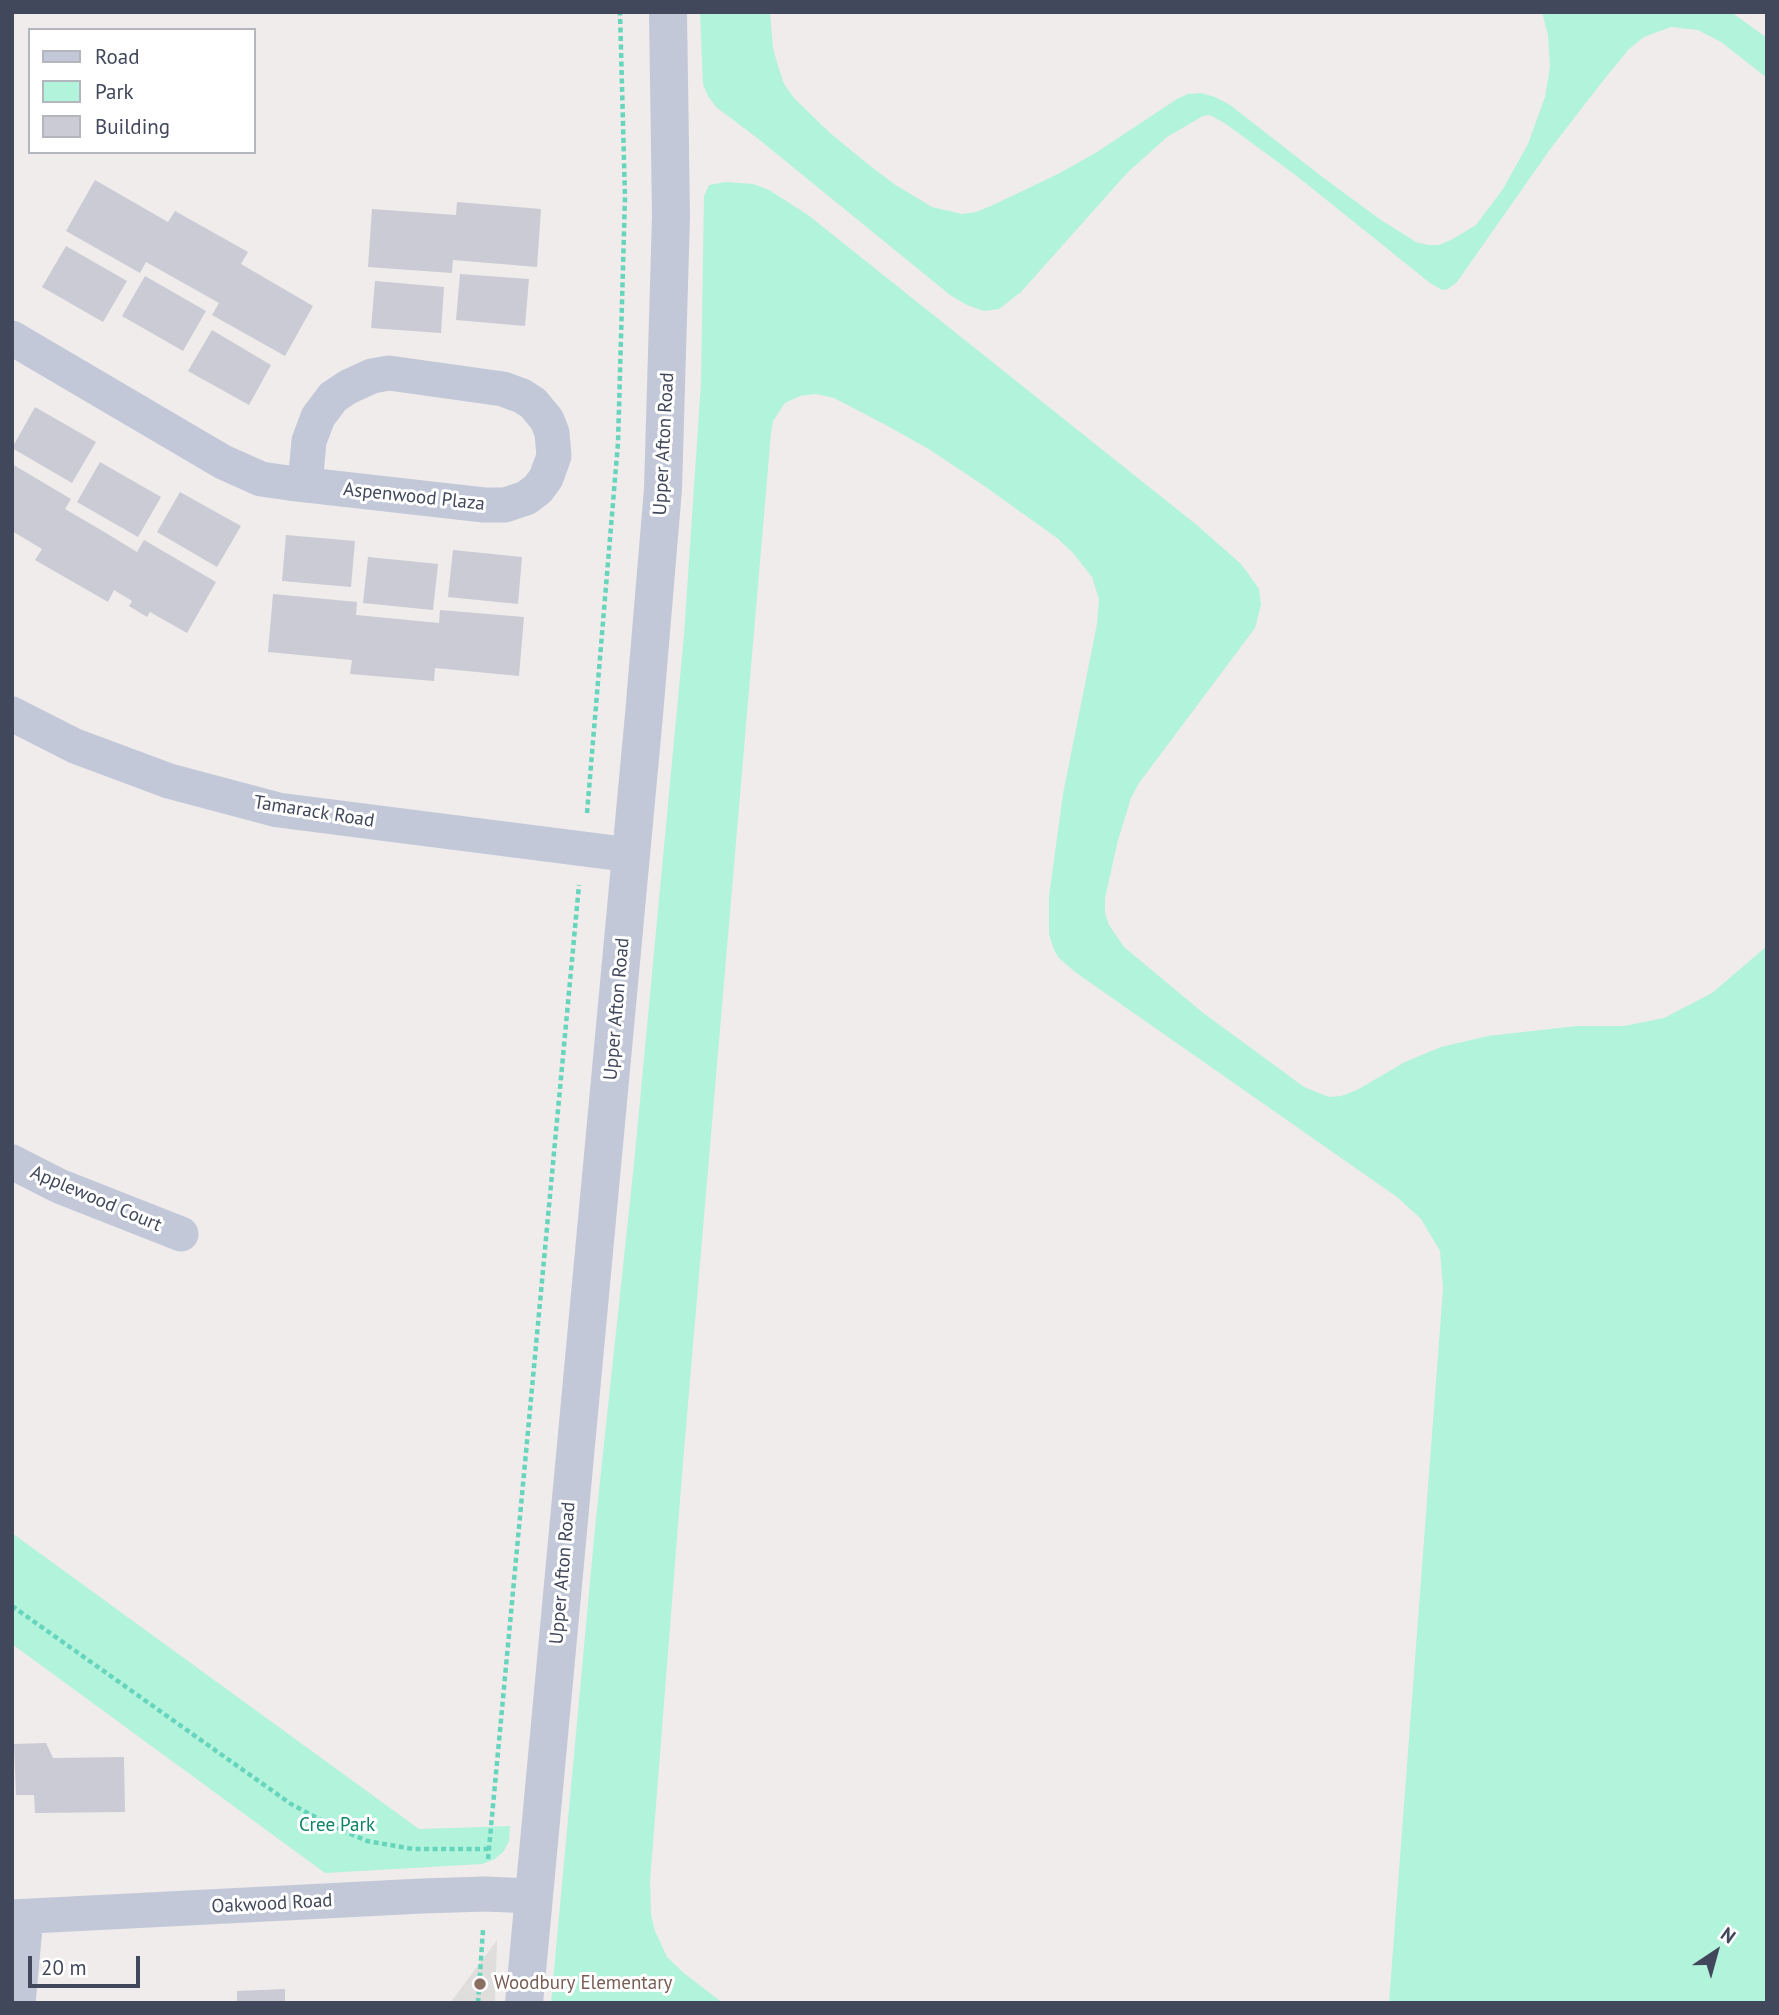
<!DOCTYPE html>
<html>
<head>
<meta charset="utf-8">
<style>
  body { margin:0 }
  #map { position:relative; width:1779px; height:2015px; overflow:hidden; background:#efeceb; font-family:"PT Sans",sans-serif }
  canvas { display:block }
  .frame { position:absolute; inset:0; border:14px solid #42485b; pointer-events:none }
  .legend { position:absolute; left:28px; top:28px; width:228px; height:126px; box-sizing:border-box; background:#fff; border:2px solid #b3b6bd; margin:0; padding:9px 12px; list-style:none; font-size:21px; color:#42485b }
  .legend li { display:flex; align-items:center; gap:14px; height:35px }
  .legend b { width:35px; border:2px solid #b3b6bd }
  .north { position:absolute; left:1681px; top:1917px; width:70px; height:70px; -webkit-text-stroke:5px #fff; paint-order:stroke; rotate:36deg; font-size:19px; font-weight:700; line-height:28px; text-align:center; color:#42485b }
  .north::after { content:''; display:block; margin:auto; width:24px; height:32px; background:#42485b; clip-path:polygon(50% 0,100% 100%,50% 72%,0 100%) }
  .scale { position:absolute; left:28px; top:1956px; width:112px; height:32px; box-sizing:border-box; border:4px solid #42485b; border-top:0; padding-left:9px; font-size:21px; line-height:24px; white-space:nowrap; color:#42485b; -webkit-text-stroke:5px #fff; paint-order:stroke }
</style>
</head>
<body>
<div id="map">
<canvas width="1779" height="2015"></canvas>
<div class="frame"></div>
<ul class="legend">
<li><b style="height:9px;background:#c2c8d8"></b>Road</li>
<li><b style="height:19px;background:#b2f3dc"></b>Park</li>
<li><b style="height:19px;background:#cacbd4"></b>Building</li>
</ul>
<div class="north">N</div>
<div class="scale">20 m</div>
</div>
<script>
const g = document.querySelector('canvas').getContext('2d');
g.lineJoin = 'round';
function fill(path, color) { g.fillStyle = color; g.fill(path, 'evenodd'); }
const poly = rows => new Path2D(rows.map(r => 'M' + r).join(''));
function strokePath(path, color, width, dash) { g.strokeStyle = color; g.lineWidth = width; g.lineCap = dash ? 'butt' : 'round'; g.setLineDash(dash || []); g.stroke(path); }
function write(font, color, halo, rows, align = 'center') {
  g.font = font + ' "PT Sans",sans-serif'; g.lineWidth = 6; g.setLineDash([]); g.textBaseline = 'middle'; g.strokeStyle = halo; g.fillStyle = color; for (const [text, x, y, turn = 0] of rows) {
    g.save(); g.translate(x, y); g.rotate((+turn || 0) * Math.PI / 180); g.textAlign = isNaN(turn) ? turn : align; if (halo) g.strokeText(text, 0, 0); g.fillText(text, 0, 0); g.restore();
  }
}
fill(poly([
  [497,1940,495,2003,450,2003]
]), '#e0dddd');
fill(poly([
  [700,12,770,12,773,48,778,66,784,84,794,98,830,133,869,165,894,184,932,207,962,214,976,212,993,205,1058,174,1097,152,1177,99,1188,94,1201,93,1215,97,1230,105,1325,179,1381,220,1416,242,1428,245,1439,245,1451,240,1476,225,1503,189,1528,144,1545,97,1550,67,1548,35,1542,12,1731,12,1767,38,1767,78,1721,42,1698,30,1671,27,1644,37,1629,49,1602,82,1551,148,1457,282,1448,289,1442,290,1430,283,1298,177,1226,124,1210,115,1203,116,1167,137,1127,173,1021,292,999,309,984,311,967,305,950,295,756,137,716,107,708,96,703,84],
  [726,182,753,184,769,190,808,215,1198,526,1241,564,1255,583,1259,589,1261,605,1255,628,1139,783,1131,798,1118,840,1105,898,1105,913,1109,925,1124,947,1202,1012,1304,1087,1329,1097,1341,1096,1357,1090,1405,1062,1441,1047,1488,1036,1577,1026,1624,1026,1664,1018,1712,993,1767,946,1767,2003,1389,2003,1443,1289,1440,1251,1421,1219,1397,1197,1075,972,1059,958,1054,950,1049,934,1049,896,1063,794,1097,624,1099,599,1092,577,1073,553,1057,538,983,485,927,448,884,424,834,398,816,394,800,396,785,403,773,421,771,433,683,1462,650,1881,651,1915,655,1931,667,1957,685,1974,723,2003,551,2003,595,1528,634,1164,684,635,701,383,704,196,709,185],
  [12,1533,419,1829,510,1826,509,1841,504,1851,495,1859,482,1864,325,1873,12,1644]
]), '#b2f3dc');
fill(poly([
  [95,180,168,222,175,211,248,252,241,264,313,306,285,356,212,315,219,303,146,262,140,273,66,231],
  [457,202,541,209,537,267,453,260,452,273,368,267,372,209,456,215],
  [66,246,127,281,103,322,42,287],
  [460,274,529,279,525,326,456,320],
  [145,276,206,311,183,351,122,316],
  [375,281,444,287,441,333,371,328],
  [212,330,271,365,249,405,188,371],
  [35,407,96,442,72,483,12,448],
  [100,462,161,497,138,537,77,502],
  [12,464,71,499,65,509,101,530,137,552,144,540,216,582,187,633,150,612,147,617,129,606,132,601,114,590,108,602,35,560,42,549,12,531],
  [180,492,241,526,217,567,157,532],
  [286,535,355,541,351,587,282,581],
  [453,550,522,557,518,604,448,597],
  [368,557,438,564,433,610,363,603],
  [273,594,357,602,356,615,439,623,440,610,524,617,519,676,435,668,434,681,350,674,352,660,268,652],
  [46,1743,53,1758,124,1757,125,1812,35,1813,34,1795,16,1795,14,1744],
  [285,1989,285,2003,237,2003,237,1991]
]), '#cacbd4');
strokePath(poly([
  [587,813,618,443,625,197,620,12],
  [12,1606,291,1804,332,1826,367,1841,413,1849,488,1849],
  [488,1859,579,885],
  [478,2003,483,1930]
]), '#66d5bb', 4.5, [5, 3.5]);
strokePath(poly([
  [12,338,223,462,261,479,289,483,484,505,505,505,526,498,538,489,546,478,554,456,552,433,547,420,533,403,522,396,503,389,389,373,372,376,348,387,333,397,318,417,309,441,305,485],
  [12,714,75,746,169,781,278,810,631,855],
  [12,1162,59,1186,181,1234],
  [12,1917,422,1896,485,1894,532,1896],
  [18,2003,26,1917]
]), '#c2c8d8', 35);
strokePath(poly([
  [524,2003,644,715,663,489,671,216,668,12]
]), '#c2c8d8', 38);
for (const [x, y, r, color] of [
  [480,1984,7,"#8d6e63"]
]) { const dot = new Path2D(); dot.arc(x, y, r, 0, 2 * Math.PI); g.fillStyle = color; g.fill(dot); strokePath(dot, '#fff', 2.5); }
write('19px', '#42485b', '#fff', [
  ["Upper Afton Road",664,444,-87],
  ["Aspenwood Plaza",414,497,6],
  ["Tamarack Road",314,812,9],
  ["Upper Afton Road",617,1009,-85],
  ["Applewood Court",96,1199,23],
  ["Upper Afton Road",563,1573,-85],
  ["Oakwood Road",272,1904,-3]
]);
write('19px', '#0b8366', '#fff', [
  ["Cree Park",337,1826]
]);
write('19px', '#785e54', '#fff', [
  ["Woodbury Elementary",494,1984]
], 'left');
</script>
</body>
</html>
